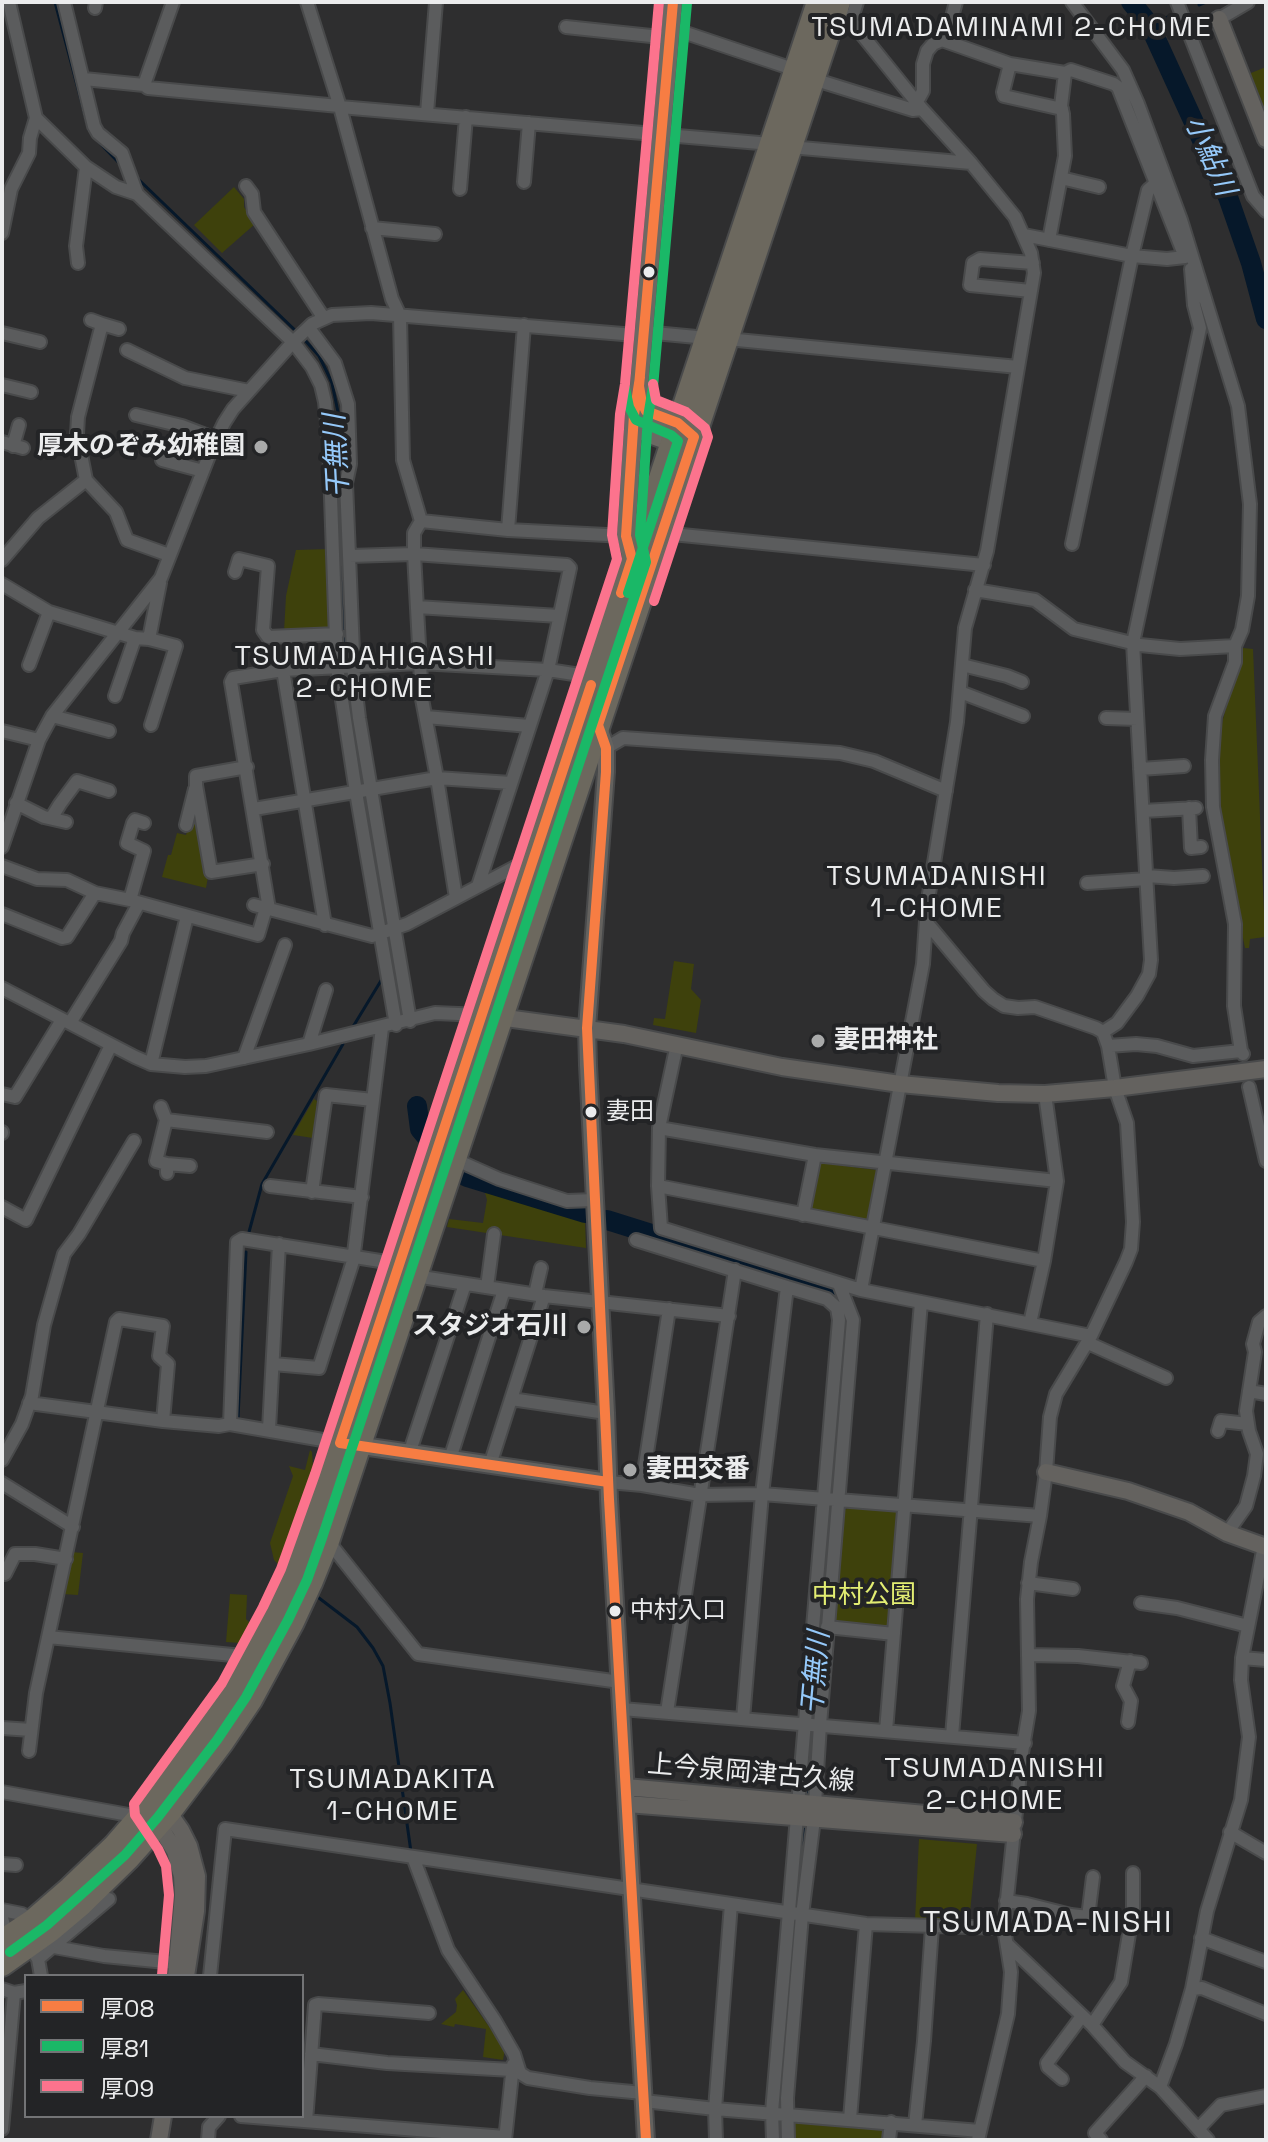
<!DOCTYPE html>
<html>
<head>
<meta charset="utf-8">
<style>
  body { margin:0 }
  #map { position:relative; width:1268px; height:2142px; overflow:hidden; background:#2e2e2f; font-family:"Space Grotesk","Noto Sans JP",sans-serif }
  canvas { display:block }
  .frame { position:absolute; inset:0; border:4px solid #ebeced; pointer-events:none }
  .legend { position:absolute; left:24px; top:1974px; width:280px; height:144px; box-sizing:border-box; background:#232426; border:2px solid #737476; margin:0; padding:10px 14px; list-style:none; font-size:24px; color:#ebeced }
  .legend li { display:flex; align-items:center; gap:16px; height:40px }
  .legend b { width:40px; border:2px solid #737476 }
</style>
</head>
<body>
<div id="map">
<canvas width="1268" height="2142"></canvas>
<div class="frame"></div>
<ul class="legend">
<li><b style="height:10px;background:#f77d43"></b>厚08</li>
<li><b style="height:10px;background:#1ab867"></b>厚81</li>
<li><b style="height:10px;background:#fc738d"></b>厚09</li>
</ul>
</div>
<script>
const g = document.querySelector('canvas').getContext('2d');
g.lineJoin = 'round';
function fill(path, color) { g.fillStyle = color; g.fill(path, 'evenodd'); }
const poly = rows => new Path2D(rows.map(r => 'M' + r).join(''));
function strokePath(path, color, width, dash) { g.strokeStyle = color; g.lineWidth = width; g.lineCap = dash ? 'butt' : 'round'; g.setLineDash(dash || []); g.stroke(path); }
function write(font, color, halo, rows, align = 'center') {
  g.font = font + ' "Space Grotesk","Noto Sans JP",sans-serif'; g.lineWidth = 8; g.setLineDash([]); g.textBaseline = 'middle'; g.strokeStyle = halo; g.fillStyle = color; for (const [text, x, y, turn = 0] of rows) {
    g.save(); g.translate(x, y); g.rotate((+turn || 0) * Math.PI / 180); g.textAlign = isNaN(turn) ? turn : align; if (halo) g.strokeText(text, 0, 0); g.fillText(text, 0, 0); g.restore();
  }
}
fill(poly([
  [1266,67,1266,106,1260,108,1246,75],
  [234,187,244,199,244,207,255,224,222,253,194,225],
  [330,549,333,626,328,630,284,632,286,596,296,550],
  [1243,648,1253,649,1265,937,1250,939,1249,948,1245,948,1217,810,1216,758,1223,719],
  [192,814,198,816,208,877,206,888,162,877,168,855,171,855,177,833,186,835],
  [674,961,694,964,691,989,701,1000,696,1033,653,1025,654,1018,665,1019],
  [314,1099,317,1101,313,1138,293,1135],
  [822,1163,876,1170,879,1173,870,1219,866,1222,813,1211,809,1207,818,1166],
  [484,1189,585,1221,586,1248,447,1227,449,1219,483,1223,487,1200],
  [310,1450,312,1452,313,1468,279,1565,274,1560,270,1543,293,1476,289,1466,305,1470],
  [851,1505,895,1510,899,1516,891,1625,884,1630,838,1624,833,1619,844,1511],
  [71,1552,83,1553,78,1595,62,1594],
  [230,1594,247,1595,246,1619,250,1623,240,1643,226,1642],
  [919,1839,977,1844,969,1922,915,1920],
  [463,1990,505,2049,503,2060,483,2057,486,2029,455,2024,454,2027,441,2024,456,2012,457,2005,455,1999],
  [796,2121,882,2129,885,2132,885,2140,793,2140,793,2124]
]), '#3e410c');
strokePath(poly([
  [55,2,89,130],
  [1199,5,1206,2],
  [1149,24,1176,14],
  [93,136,121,165],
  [136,177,298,333],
  [303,338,319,356,326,370,332,383,338,412,345,661],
  [345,669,347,694,363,788],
  [364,795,388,925],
  [351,1030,382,979],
  [249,1232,262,1184,343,1044],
  [238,1418,246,1252],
  [319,1598,357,1627,373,1648,383,1666,390,1703,411,1852],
  [780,2125,781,2140]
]), '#06182a', 3);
strokePath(poly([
  [1131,2,1149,24,1228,197,1251,263,1266,319],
  [417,1106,420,1129,425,1135],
  [467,1177,585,1213],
  [607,1220,827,1289],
  [832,1487,842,1392],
  [808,1786,830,1512],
  [799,1899,805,1834]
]), '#06182a', 20);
const street = poly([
  [64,2,94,126,98,133,122,153,137,194],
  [173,2,144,85,148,88,339,106],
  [307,2,340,107,392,299,400,316,403,460,421,521,414,533,414,554,422,699,437,778,456,898],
  [1072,2,1123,70,1138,104,1181,220,1238,406,1250,504,1248,596,1242,630,1235,646,1235,662,1215,716,1212,760,1213,807,1235,924,1234,1006,1241,1051,1243,1054],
  [1177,2,1253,196,1266,211],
  [95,8,96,2],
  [837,8,851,21,922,109,971,163,1015,217,1031,253,1034,273,987,551,965,628,957,722,927,906,923,964,861,1290],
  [851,21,857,2],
  [566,27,670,38],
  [1189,27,1219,19,1248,2],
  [671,28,796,70],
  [942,40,1010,64,1003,92,1004,96,1062,109],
  [1010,64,1065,73,1071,70,1114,84,1118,87,1185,257],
  [84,79,144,85],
  [813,79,913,110,922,109],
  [917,102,923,91,923,64,927,51,933,44,942,40,948,32,956,2],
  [340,107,771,144],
  [427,113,436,2],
  [36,118,86,167,116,187,137,194,162,218,293,342,312,367,321,385,325,402,329,441,337,667,356,792,396,1025],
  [790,147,971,163],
  [1061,178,1099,187],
  [524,182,529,123],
  [246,186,252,194,254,212,323,317],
  [460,189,466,117],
  [372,228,435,234],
  [2,233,11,189,29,153,30,138,36,118,9,2],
  [1024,235,1132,256,1167,259,1185,257,1191,253],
  [1049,240,1065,156,1063,114,1061,106,1065,73],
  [78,263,76,246,86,167],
  [1031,291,970,285,973,263,980,259,1033,263],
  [91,320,102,324,78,417,77,434,86,480,116,512,127,540,169,555],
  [102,324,119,329],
  [309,328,335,363,348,404,350,464,346,483,354,676,359,718,410,1021],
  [2,333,40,342],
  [727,339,1018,367],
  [127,350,185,378,249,391],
  [2,385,31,392],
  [136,415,182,426,216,439],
  [2,442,23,448],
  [13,446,19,425],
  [162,460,203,471],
  [421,521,508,530,626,536],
  [508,530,524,325],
  [662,533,984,565],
  [1072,544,1132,256,1148,190,1155,184],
  [350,556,414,554,567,565,570,568,548,670,478,886],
  [2,560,38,518,86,480],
  [235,572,239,559,268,566,263,630,268,637,337,634],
  [2,584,49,612,135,638,149,639,176,646,151,725],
  [975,590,1035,600,1074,629,1140,645,1180,649,1235,646],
  [417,607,559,616],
  [149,639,160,583],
  [29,665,49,612],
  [962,665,1007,676,1022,682],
  [283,670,325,925],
  [960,692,1023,716],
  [115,696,135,638],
  [52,716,109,731],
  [426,717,529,726],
  [1106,718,1137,719],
  [2,731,39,740],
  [606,748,623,738,840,753,874,761,946,791],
  [247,767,196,776,196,785,211,872,263,864],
  [1140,769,1184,766],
  [16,803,44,817,66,822],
  [1189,808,1191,848,1201,847],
  [254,809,437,778,511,783],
  [1143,811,1196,808],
  [52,817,60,804,77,781,109,791],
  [186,825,195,789],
  [2,847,39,740,52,716,161,578,212,448,224,423,233,409,293,342,312,324,332,315,371,313,635,335,644,332,707,338],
  [2,866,37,879,67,880,95,893,130,900,258,935,266,908],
  [1147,876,1174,878,1203,876],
  [1087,883,1147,879],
  [130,900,144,851,127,843,133,823,135,820,144,823],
  [254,905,372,936,407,924,515,867,531,864],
  [269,909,231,682,233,678,283,670,419,663,548,670,593,677],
  [2,914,62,938,67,937,95,893],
  [927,923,984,991,993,999,1004,1006,1018,1008,1035,1007,1096,1028,1103,1032,1108,1046,1115,1088,1127,1123,1133,1222,1131,1249,1126,1262,1091,1336,1056,1394,1050,1417,1046,1472,1040,1516,1031,1562,1027,1599,1029,1711,1022,1753,1004,1928,1011,1972,1008,2014,978,2140],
  [2,988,135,1057,151,1064,185,1067,206,1066,309,1044,435,1013,482,1015],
  [70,1023,121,941,123,933,139,903],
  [1103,1032,1117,1023,1137,996,1149,974,1151,960,1133,643,1200,328,1194,305,1191,269],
  [309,1044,326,990],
  [677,1044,659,1128,658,1186,661,1228,861,1290,1091,1336],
  [1108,1046,1136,1044,1157,1046,1193,1056,1241,1051],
  [244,1058,285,945],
  [151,1064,187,916],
  [1249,1087,1266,1161],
  [2,1094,15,1097,62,1020],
  [161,1107,166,1120,267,1132],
  [166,1120,156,1161,167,1164,167,1173],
  [659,1128,815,1155,1057,1181],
  [2,1132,2,1133],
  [454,1159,499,1179,567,1201,595,1200],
  [167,1164,190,1166],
  [270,1186,362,1197],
  [658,1186,1044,1261],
  [312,1192,326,1095,373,1100],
  [2,1207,26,1220,111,1045],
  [803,1215,815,1155],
  [636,1240,787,1287,762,1494,743,1719],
  [415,1276,544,1296,729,1316],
  [487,1287,494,1234],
  [535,1294,541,1268],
  [1030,1323,1044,1261,1057,1181,1045,1094],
  [1088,1343,1166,1378],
  [273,1364,319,1368,353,1261,382,1028],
  [1249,1391,1266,1394],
  [511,1399,606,1413],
  [29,1403,163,1421,219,1426,230,1424,340,1443],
  [230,1424,237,1242,242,1239,399,1264],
  [269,1429,279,1244],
  [1218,1431,1221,1421,1248,1424],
  [409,1454,465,1284],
  [450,1459,504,1290],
  [2,1460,22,1424,32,1396,44,1325,64,1254,79,1234,134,1141],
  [490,1465,544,1296],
  [608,1482,642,1485,700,1495,762,1494,1040,1516],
  [2,1483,73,1527],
  [642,1485,669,1309],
  [1227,1533,1246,1506,1254,1476,1257,1454,1249,1431,1246,1411,1255,1352,1253,1344,1259,1322,1266,1316],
  [328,1541,418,1654,620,1682],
  [5,1574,15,1554,35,1554,66,1559],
  [1028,1583,1073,1589],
  [1141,1603,1177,1608,1248,1626],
  [827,1627,894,1634],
  [48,1637,253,1657],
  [1029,1655,1078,1656,1141,1663],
  [1242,1658,1266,1660],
  [622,1709,1025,1743],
  [667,1712,735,1270],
  [1128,1722,1131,1701,1123,1686,1130,1661],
  [2,1728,31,1730],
  [886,1731,921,1302],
  [952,1736,987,1314],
  [29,1751,36,1693,116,1322,119,1319,163,1326,159,1356,168,1364,163,1421],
  [2,1792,140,1817],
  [1230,1832,1266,1853],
  [413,1857,448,1950,495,2021,514,2054,520,2073,528,2078,590,2088,643,2093],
  [2,1864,16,1865],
  [1006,1901,1027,1904,1071,1915,1088,1917,1093,1877],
  [2,1910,22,1914,32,1921],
  [2,1918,5,1929,2,1940],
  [1201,1938,1266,1962],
  [1007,1944,1092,2025,1125,2062,1160,2087,1208,2140],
  [54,1947,104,1956,176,1963],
  [34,1953,38,1959,41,1976],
  [38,1959,109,1899],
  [210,1976,225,1829,866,1924,1004,1928],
  [2,1989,14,1993,26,1991],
  [1192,1989,1202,1988,1266,2014],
  [1092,2025,1121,1982,1133,1910,1133,1873],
  [311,2054,387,2063,512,2070],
  [1062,2079,1048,2067,1047,2063,1082,2016],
  [1160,2087,1176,2044,1192,1989,1207,1911,1241,1800,1249,1737,1241,1680,1242,1658,1264,1546],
  [644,2101,715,2109,980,2131],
  [241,2116,505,2137],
  [850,2119,866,1924],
  [306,2121,315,2005,318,2004,429,2013],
  [915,2125,924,2041,932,1927],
  [1199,2128,1221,2105,1266,2096],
  [2,2129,14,1993],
  [208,2140,209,2127,219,2116],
  [505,2140,513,2065],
  [716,2140,715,2109,731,1904],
  [773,2140,772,2112,839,1320,837,1308,827,1299,787,1287],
  [788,2140,787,2098,802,1915,814,1819,820,1725,853,1320,839,1284],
  [889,2140,891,2122],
  [1101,2140,1095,2133,1146,2076]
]);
const secondary = poly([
  [1219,19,1266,139],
  [598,725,606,748,606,772,587,1028,588,1065,606,1413,609,1499,646,2140],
  [491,1016,624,1034,782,1067,900,1084,998,1093,1045,1094,1115,1088,1266,1069],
  [349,1444,608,1482],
  [1046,1472,1128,1491,1189,1512,1227,1533,1266,1547],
  [626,1787,1014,1822],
  [627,1804,1013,1834],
  [162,1811,169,1813,181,1830,189,1846,197,1876,196,1911,186,1976],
  [153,1816,175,1851,182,1876,183,1895,176,1976],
  [159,2140,163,2116]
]);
const primary = poly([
  [640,389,642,403,646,411,678,423,688,432],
  [634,415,640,428,647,433,672,442,683,439],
  [632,559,626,536,634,415,639,386,673,2]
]);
const highway = poly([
  [2,1941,32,1921,70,1888,114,1846,147,1808,206,1731,234,1690,276,1613,294,1574,328,1479,818,2],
  [2,1965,50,1931,82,1904,128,1859,169,1813,222,1743,251,1700,293,1622,311,1583,328,1541,839,2]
]);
strokePath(street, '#494a4b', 16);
strokePath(secondary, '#494a4b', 20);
strokePath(primary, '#494a4b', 22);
strokePath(highway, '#494a4b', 26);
strokePath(street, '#5b5c5d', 12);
strokePath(secondary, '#64625f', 16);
strokePath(primary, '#6c6963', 18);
strokePath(highway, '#6c685e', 22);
strokePath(poly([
  [621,593,632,559,626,536,634,415,640,377],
  [591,685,340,1443,608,1482],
  [646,2140,609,1499,587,1028,606,772,606,748,598,725,694,437,678,423,646,411,642,403,639,386,673,2]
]), '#f77d43', 10);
strokePath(poly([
  [625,388,629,407,636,420,671,435,678,441,628,593],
  [10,1952,47,1925,125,1855,158,1817,217,1740,246,1697,288,1620,307,1580,322,1538,646,562,640,535,648,417,653,387,687,3]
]), '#1ab867', 10);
strokePath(poly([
  [653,384,656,400,686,412,705,428,708,437,654,601],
  [162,1975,169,1895,166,1866,158,1849,135,1815,134,1804,222,1683,263,1607,281,1569,315,1474,617,559,612,535,620,414,625,384,659,2]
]), '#fc738d', 10);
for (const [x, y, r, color] of [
  [649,272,7,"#ebeced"],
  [261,447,8,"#a9aaaa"],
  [818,1041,8,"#a9aaaa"],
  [591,1112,7,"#ebeced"],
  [584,1327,8,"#a9aaaa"],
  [630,1470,8,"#a9aaaa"],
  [615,1611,7,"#ebeced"]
]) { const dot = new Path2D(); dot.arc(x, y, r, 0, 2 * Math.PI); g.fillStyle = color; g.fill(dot); strokePath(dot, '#232426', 3); }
write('24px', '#ebeced', '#232426', [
  ["妻田",606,1112],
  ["中村入口",630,1611]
], 'left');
write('bold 26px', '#ebeced', '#232426', [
  ["厚木のぞみ幼稚園",245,447],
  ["妻田神社",834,1041,"left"],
  ["スタジオ石川",568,1327],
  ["妻田交番",646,1470,"left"]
], 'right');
write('26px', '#e2ed72', '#232426', [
  ["中村公園",864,1596]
]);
write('26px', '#ebeced', '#232426', [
  ["上今泉岡津古久線",751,1774,5]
]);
g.letterSpacing = '2px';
write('28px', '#ebeced', '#232426', [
  ["TSUMADAMINAMI 2-CHOME",1012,28],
  ["TSUMADAHIGASHI",365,657],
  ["2-CHOME",365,689],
  ["TSUMADANISHI",937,877],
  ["1-CHOME",937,909],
  ["TSUMADANISHI",995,1769],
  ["2-CHOME",995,1801],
  ["TSUMADAKITA",393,1780],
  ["1-CHOME",393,1812]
]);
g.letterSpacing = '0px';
write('italic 28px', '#95c9fa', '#232426', [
  ["小鮎川",1209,156,66],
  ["干無川",338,456,-93],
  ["干無川",817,1673,-85]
]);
g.letterSpacing = '2px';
write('30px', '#ebeced', '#232426', [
  ["TSUMADA-NISHI",1048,1924]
]);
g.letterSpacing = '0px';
</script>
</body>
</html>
